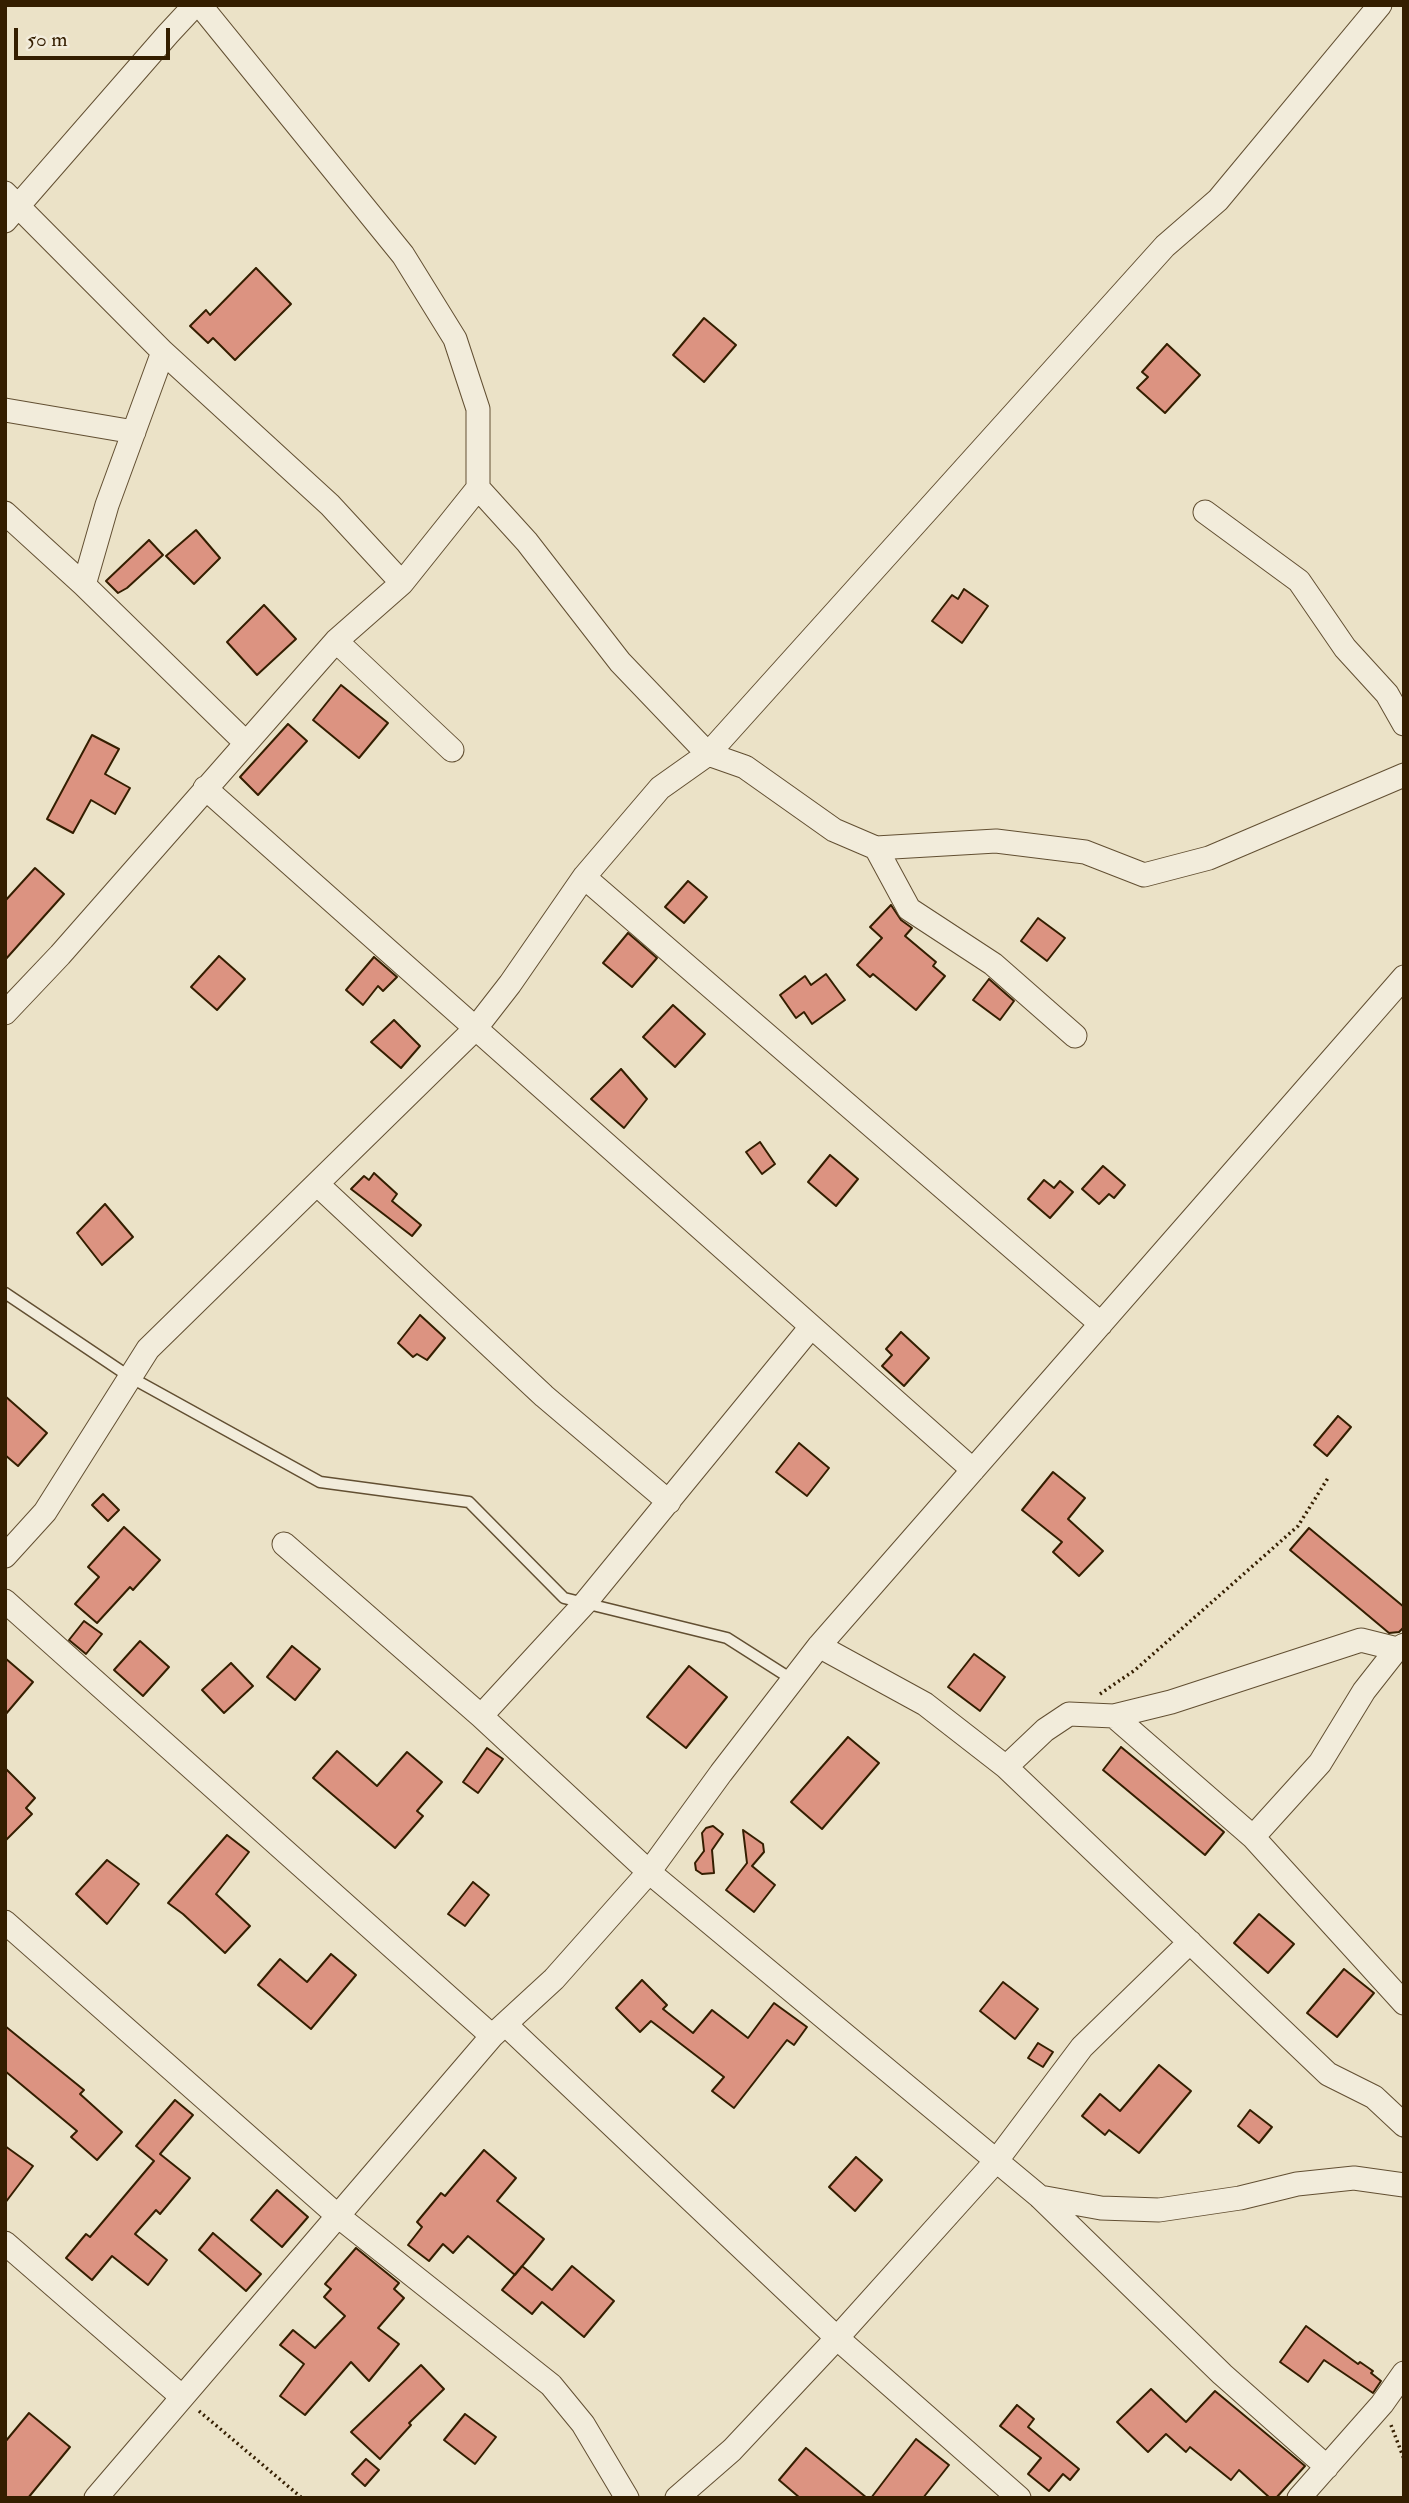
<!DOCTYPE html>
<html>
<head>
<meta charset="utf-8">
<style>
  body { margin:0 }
  #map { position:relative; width:1409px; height:2503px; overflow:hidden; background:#ebe2c7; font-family:"IM FELL Double Pica",serif }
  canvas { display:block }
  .frame { position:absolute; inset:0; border:7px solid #341e00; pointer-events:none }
  .scale { position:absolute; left:14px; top:28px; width:156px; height:32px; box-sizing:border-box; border:4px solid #341e00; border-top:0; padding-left:9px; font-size:21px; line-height:24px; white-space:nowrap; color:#341e00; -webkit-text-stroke:5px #f2ecdb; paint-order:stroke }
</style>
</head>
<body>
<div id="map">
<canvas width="1409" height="2503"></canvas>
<div class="frame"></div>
<div class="scale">50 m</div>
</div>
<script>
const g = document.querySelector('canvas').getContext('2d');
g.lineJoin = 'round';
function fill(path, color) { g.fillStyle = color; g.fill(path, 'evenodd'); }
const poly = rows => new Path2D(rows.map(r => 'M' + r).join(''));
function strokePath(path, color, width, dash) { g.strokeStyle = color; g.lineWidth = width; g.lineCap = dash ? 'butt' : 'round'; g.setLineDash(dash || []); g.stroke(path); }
const building = poly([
  [256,268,291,304,235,360,213,338,208,343,190,326,206,310,210,315,256,268],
  [704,318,736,345,704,382,673,355,704,318],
  [1167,344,1200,375,1165,413,1137,388,1148,377,1142,372,1167,344],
  [196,530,220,558,194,584,166,556,196,530],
  [149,540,163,555,127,588,118,593,106,581,149,540],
  [964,589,988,606,962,643,932,621,952,595,958,599,964,589],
  [264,605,296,639,257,675,227,642,264,605],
  [341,685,388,723,359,758,313,720,341,685],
  [288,724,307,741,258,795,240,777,288,724],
  [92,735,119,749,105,774,130,788,115,814,91,800,73,833,47,819,92,735],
  [35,868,64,894,5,960,5,901,35,868],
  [688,881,707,897,684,923,665,907,688,881],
  [891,905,901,920,912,928,905,936,936,962,933,966,945,976,916,1010,873,974,870,977,857,965,882,938,870,927,891,905],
  [1038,918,1065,938,1047,961,1021,941,1038,918],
  [628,933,657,958,632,987,603,963,628,933],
  [219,956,245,979,217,1010,191,987,219,956],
  [374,957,397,977,383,991,378,986,363,1005,346,990,374,957],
  [826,974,845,1000,812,1024,804,1012,796,1018,780,995,805,976,811,985,826,974],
  [989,979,1014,1001,1000,1020,973,1000,989,979],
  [673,1005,705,1034,675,1067,643,1037,673,1005],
  [394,1020,420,1046,401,1068,371,1042,394,1020],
  [621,1069,647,1099,624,1128,591,1099,621,1069],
  [760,1142,775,1164,762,1174,746,1152,760,1142],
  [830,1155,858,1179,836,1206,808,1182,830,1155],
  [1103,1166,1125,1185,1114,1198,1109,1194,1099,1204,1082,1189,1103,1166],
  [374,1173,397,1194,392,1201,421,1225,412,1236,351,1189,364,1176,369,1180,374,1173],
  [1044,1180,1054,1188,1060,1181,1073,1192,1050,1218,1028,1199,1044,1180],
  [105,1204,133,1237,102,1265,77,1233,105,1204],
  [420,1315,445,1338,427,1360,417,1354,413,1357,398,1343,420,1315],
  [901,1332,929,1358,904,1386,882,1366,892,1355,886,1349,901,1332],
  [5,1396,47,1433,18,1466,5,1455,5,1396],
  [1338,1416,1351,1427,1327,1456,1314,1445,1338,1416],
  [799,1443,829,1468,807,1496,776,1472,799,1443],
  [1053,1472,1085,1498,1068,1519,1103,1551,1079,1576,1053,1552,1062,1542,1022,1510,1053,1472],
  [103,1494,119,1510,108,1521,92,1505,103,1494],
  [124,1527,160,1560,133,1590,130,1587,97,1623,75,1604,99,1577,88,1567,124,1527],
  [1309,1528,1404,1607,1404,1627,1399,1632,1389,1633,1290,1550,1309,1528],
  [84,1621,102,1634,86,1654,69,1640,84,1621],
  [140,1641,169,1667,143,1696,114,1670,140,1641],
  [292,1646,320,1669,295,1700,267,1677,292,1646],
  [974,1654,1005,1677,980,1711,948,1687,974,1654],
  [5,1658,33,1682,5,1715,5,1658],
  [231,1663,253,1686,224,1713,202,1690,231,1663],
  [689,1666,727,1697,686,1748,647,1717,689,1666],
  [848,1737,879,1763,822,1829,791,1802,848,1737],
  [1121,1747,1224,1832,1205,1855,1103,1770,1121,1747],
  [487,1748,503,1759,478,1793,463,1782,487,1748],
  [337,1751,377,1786,407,1752,442,1782,417,1811,423,1816,395,1848,313,1778,337,1751],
  [5,1768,35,1798,26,1808,32,1814,5,1841,5,1768],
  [713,1826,723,1834,712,1850,714,1873,702,1874,696,1870,695,1863,704,1851,702,1833,706,1828,713,1826],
  [743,1830,763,1844,764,1852,752,1866,775,1885,754,1912,726,1890,747,1863,743,1830],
  [227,1835,249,1852,216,1894,250,1926,225,1953,183,1914,168,1903,227,1835],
  [107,1860,139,1884,107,1924,76,1894,107,1860],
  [473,1882,489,1895,465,1926,448,1914,473,1882],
  [1259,1914,1294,1944,1268,1973,1234,1943,1259,1914],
  [331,1954,356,1975,311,2029,258,1985,280,1959,307,1982,331,1954],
  [1344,1969,1374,1993,1337,2037,1307,2013,1344,1969],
  [642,1980,667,2005,663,2009,693,2033,712,2010,748,2038,774,2003,807,2027,794,2045,787,2040,734,2108,712,2091,724,2077,651,2021,640,2032,616,2008,642,1980],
  [1003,1982,1038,2009,1015,2039,980,2011,1003,1982],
  [5,2026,84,2090,80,2094,122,2132,97,2160,71,2137,77,2131,5,2071,5,2026],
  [1038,2043,1053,2052,1043,2067,1028,2058,1038,2043],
  [1159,2065,1191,2091,1139,2153,1109,2130,1105,2135,1082,2116,1100,2094,1120,2111,1159,2065],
  [175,2100,193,2115,160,2154,190,2178,160,2214,156,2210,135,2234,167,2260,148,2285,112,2256,92,2280,66,2258,86,2234,90,2237,154,2161,136,2146,175,2100],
  [1250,2110,1272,2127,1259,2143,1238,2126,1250,2110],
  [5,2146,33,2166,5,2203,5,2146],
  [484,2150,516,2178,497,2201,544,2239,515,2275,468,2236,453,2253,443,2244,429,2261,408,2245,422,2227,417,2222,441,2193,445,2196,484,2150],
  [856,2157,882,2180,855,2211,829,2187,856,2157],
  [277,2190,308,2217,282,2247,251,2220,277,2190],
  [213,2233,261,2274,246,2291,199,2250,213,2233],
  [356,2248,399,2283,394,2289,404,2298,378,2328,399,2344,369,2381,351,2362,305,2415,280,2396,304,2364,280,2345,293,2330,315,2348,345,2316,324,2297,331,2289,325,2284,356,2248],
  [522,2266,552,2290,572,2266,614,2301,584,2337,542,2302,532,2314,502,2290,522,2266],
  [1306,2326,1358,2364,1360,2362,1373,2371,1371,2373,1381,2381,1373,2393,1324,2360,1308,2382,1280,2362,1306,2326],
  [421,2365,444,2389,409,2423,411,2425,380,2459,351,2432,421,2365],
  [1151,2389,1186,2422,1215,2391,1305,2466,1276,2498,1270,2498,1239,2470,1231,2480,1190,2447,1186,2452,1166,2434,1148,2452,1117,2422,1151,2389],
  [1017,2405,1034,2419,1028,2427,1079,2469,1070,2480,1063,2474,1049,2491,1028,2474,1041,2458,1000,2426,1017,2405],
  [29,2413,70,2447,28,2498,5,2498,5,2442,29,2413],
  [465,2414,496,2437,475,2464,444,2440,465,2414],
  [916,2439,949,2465,923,2498,871,2498,916,2439],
  [806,2448,867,2498,800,2498,779,2480,806,2448],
  [366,2459,379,2470,365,2486,352,2474,366,2459]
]);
fill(building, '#dc9381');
strokePath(building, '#341e00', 2);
const lane = poly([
  [5,1293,130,1377,320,1482,469,1502,564,1598,727,1638,793,1680]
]);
const street = poly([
  [5,193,163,352,330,505,402,583],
  [5,221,168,34,195,5],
  [5,410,134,432],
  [478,488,527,542,620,662,708,754,1165,246,1218,200,1380,5],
  [1205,512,1299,581,1345,648,1387,694,1404,724],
  [5,513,84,585,246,743],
  [84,585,107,505,163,352],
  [336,641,452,750],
  [205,788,973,1470],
  [876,848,909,909,993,964,1075,1036],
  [584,877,1101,1324],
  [5,1013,60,955,336,641,402,583,478,488,478,409,455,339,403,255,200,5],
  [317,1184,544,1396,669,1502],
  [284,1544,481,1716,649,1872,1040,2197,1222,2374,1327,2467],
  [5,1556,45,1512,148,1349,475,1029,510,984,584,877,660,788,708,754,745,767,834,830,876,848,996,841,1085,852,1144,875,1209,858,1404,775],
  [5,1601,492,2036],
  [819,1646,925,1704,1006,1767,1328,2074,1374,2097,1404,2125],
  [481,1716,585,1603,811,1327],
  [1114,1716,1253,1837,1404,2003],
  [1006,1767,1045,1730,1069,1714,1114,1716,1171,1702,1361,1640,1397,1649,1404,1645],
  [1253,1837,1320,1763,1364,1691,1397,1649],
  [5,1922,338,2216,551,2385,583,2424,627,2498],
  [505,2024,837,2338,1019,2498],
  [1040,2197,1101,2208,1159,2210,1240,2198,1297,2184,1354,2178,1404,2185],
  [5,2243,181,2396],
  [96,2498,492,2036,554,1979,649,1872,721,1773,819,1646,1404,977],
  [677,2498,732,2450,837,2338,997,2160,1082,2047,1190,1942],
  [1299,2498,1382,2404,1404,2373]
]);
strokePath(lane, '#624f32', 13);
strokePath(street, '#624f32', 25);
strokePath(poly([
  [1100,1694,1135,1670,1298,1526,1328,1478],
  [199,2411,302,2498],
  [1391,2425,1404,2459]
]), '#341e00', 3.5, [2, 3.5]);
strokePath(lane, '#f2ecdb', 10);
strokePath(street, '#f2ecdb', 23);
</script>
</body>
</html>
